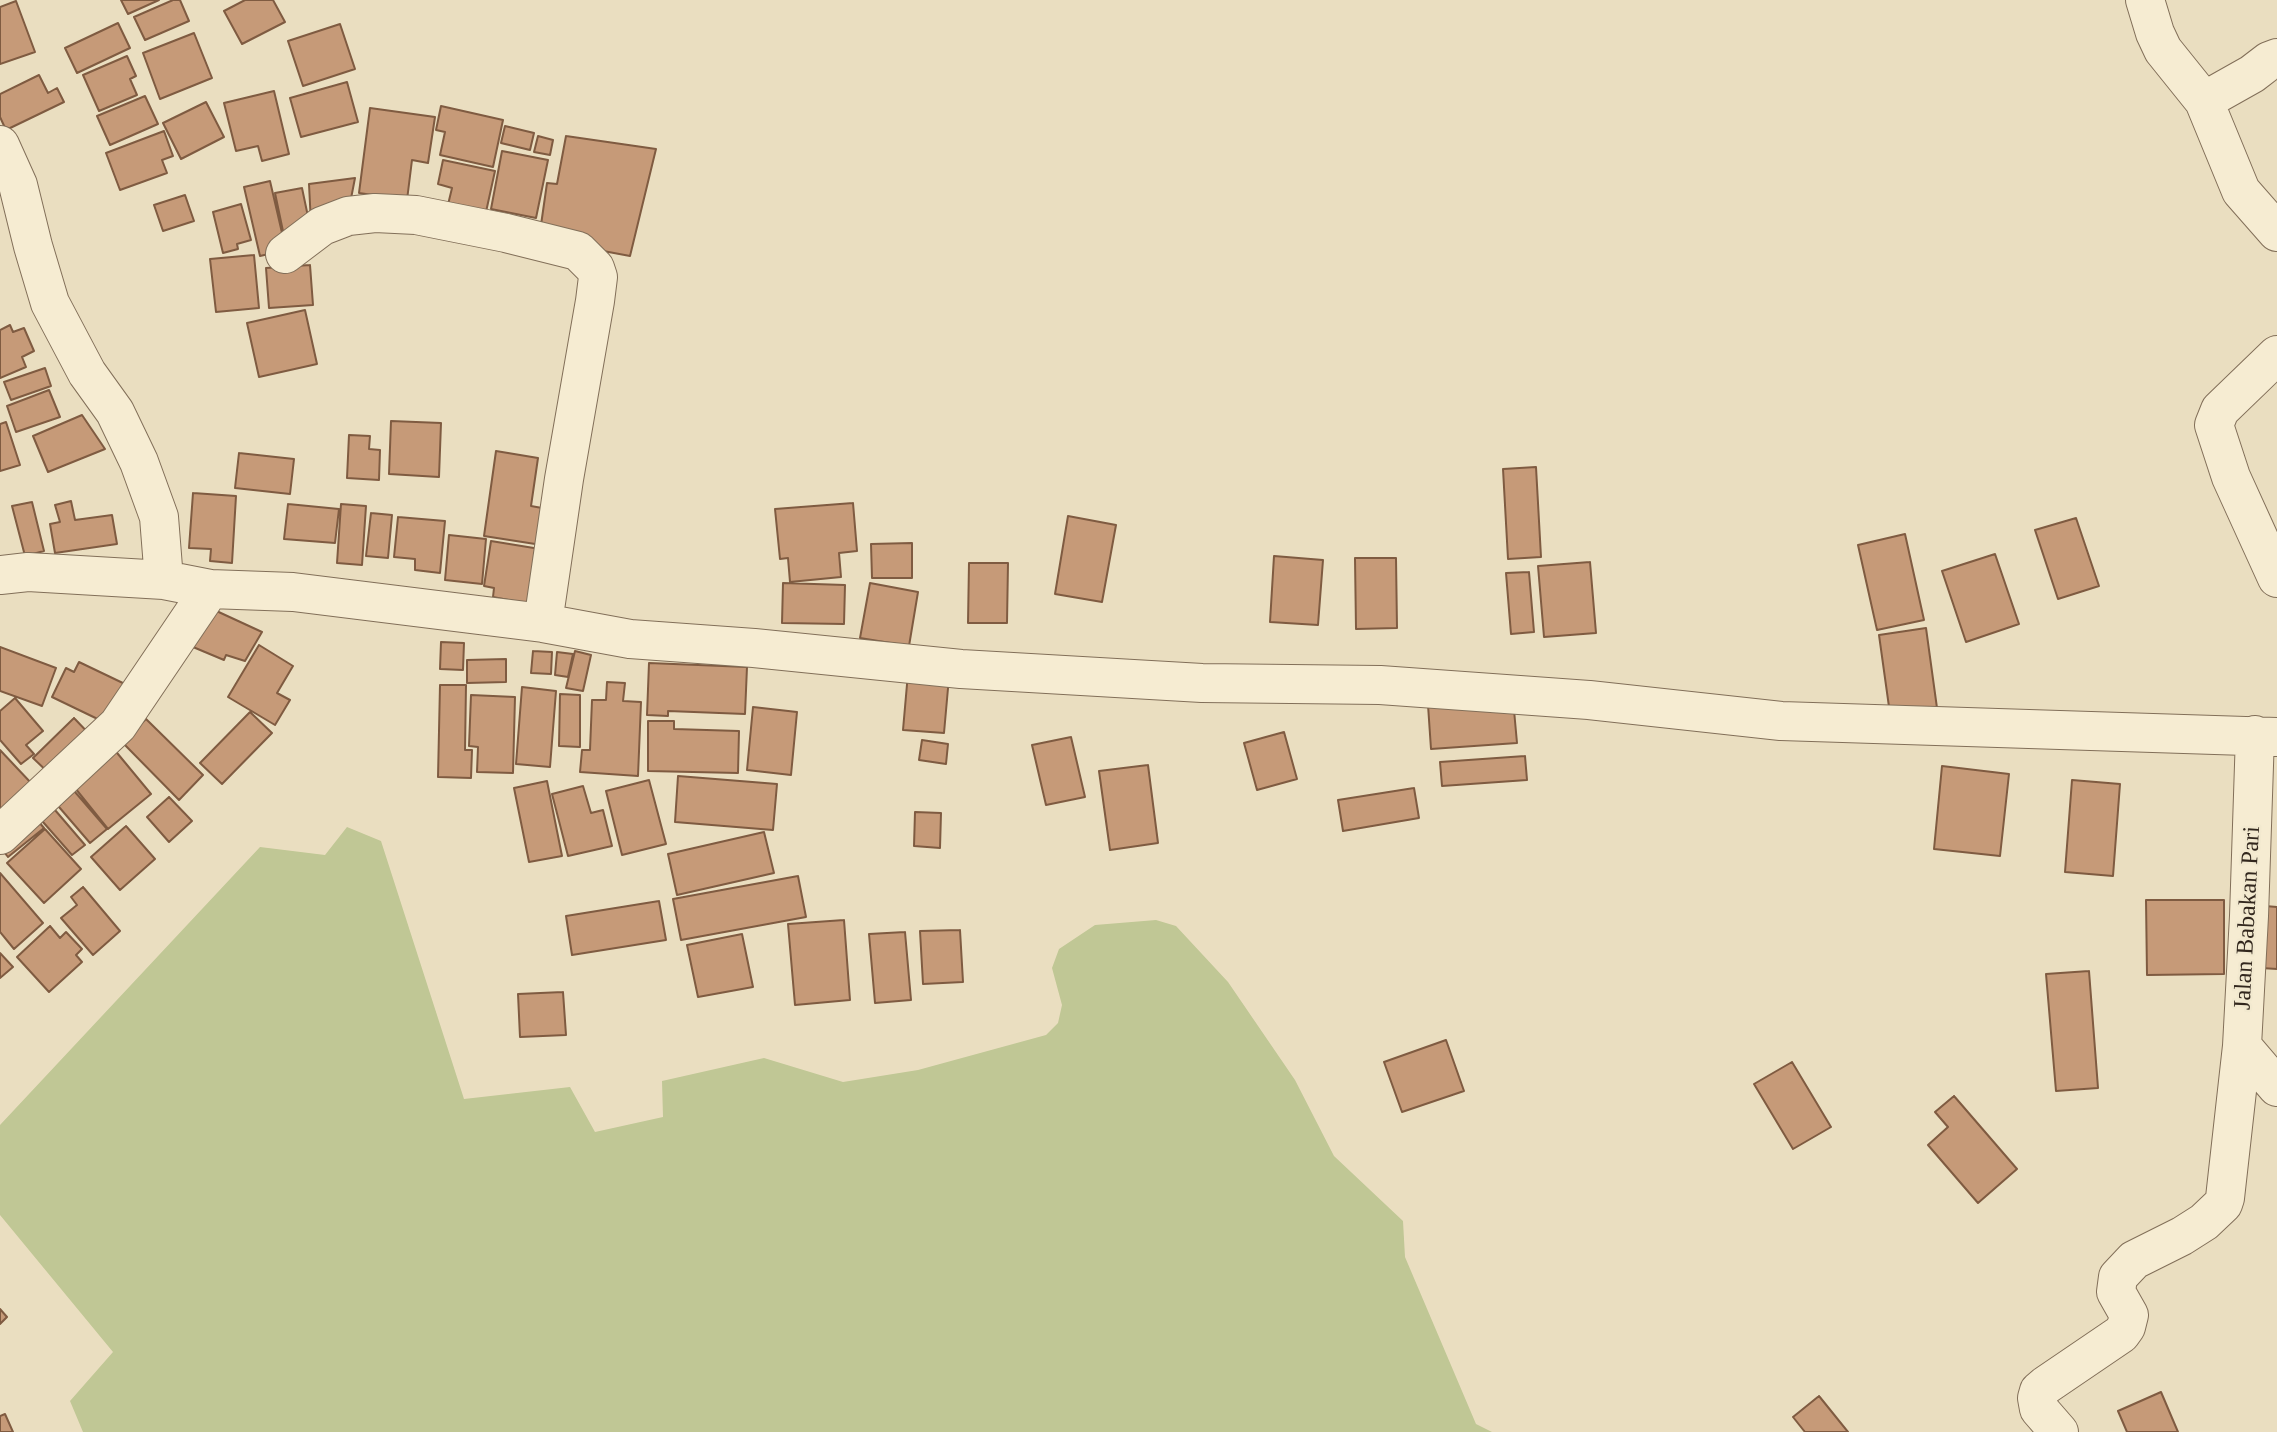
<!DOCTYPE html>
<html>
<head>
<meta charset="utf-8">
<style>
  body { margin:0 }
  canvas { display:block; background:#eadec0 }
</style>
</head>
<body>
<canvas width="2277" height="1432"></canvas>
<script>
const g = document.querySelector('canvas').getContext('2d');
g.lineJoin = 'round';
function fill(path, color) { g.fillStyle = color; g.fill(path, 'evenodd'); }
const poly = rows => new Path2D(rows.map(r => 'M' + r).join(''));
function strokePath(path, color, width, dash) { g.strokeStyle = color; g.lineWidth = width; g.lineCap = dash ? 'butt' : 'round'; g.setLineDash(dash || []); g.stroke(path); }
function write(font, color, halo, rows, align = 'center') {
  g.font = font + ' "Times New Roman",serif'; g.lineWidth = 5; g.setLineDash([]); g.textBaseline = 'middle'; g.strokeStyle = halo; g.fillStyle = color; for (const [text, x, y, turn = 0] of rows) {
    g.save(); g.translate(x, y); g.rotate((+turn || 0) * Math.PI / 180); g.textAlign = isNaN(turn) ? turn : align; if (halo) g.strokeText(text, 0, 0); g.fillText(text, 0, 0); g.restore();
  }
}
fill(poly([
  [347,827,381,841,464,1099,570,1087,595,1132,663,1117,662,1081,764,1058,843,1082,918,1070,1046,1035,1058,1023,1062,1005,1052,968,1059,949,1095,925,1156,920,1176,926,1228,982,1295,1080,1334,1156,1403,1221,1405,1257,1476,1424,1492,1432,83,1432,70,1401,113,1352,0,1215,0,1125,260,847,325,855]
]), '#c0c795');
const building = poly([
  [121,0,159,0,128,14,121,0],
  [173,0,180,0,189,21,145,40,134,17,173,0],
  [245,0,273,0,285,22,242,44,224,11,245,0],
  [16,1,35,52,0,64,0,7,16,1],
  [118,23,130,48,77,73,65,48,118,23],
  [340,24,355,69,303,86,288,41,340,24],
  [194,33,212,78,160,99,143,53,194,33],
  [127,56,136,76,130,79,137,95,99,111,83,75,127,56],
  [39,75,48,93,57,88,64,102,6,130,0,117,0,94,39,75],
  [347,82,358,122,301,137,290,98,347,82],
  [274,91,289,154,262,161,258,146,236,151,224,103,274,91],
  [145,96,158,124,110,145,97,116,145,96],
  [206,102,224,137,181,159,163,123,206,102],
  [441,106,503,120,493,167,440,155,445,132,436,130,441,106],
  [370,108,435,117,428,163,412,160,407,200,359,193,370,108],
  [505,126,534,133,530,150,501,143,505,126],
  [164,131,173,156,162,160,167,173,120,190,106,153,164,131],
  [538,136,553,140,550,155,534,152,538,136],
  [566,136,656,149,630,256,539,239,547,183,557,184,566,136],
  [502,151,548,160,536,218,491,209,502,151],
  [443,160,495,171,484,221,446,213,452,188,438,184,443,160],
  [355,178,348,214,311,224,309,184,355,178],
  [270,181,286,250,260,256,244,187,270,181],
  [302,188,311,231,284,236,275,193,302,188],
  [185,195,194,221,163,231,154,205,185,195],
  [241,204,251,240,237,244,238,249,223,253,213,212,241,204],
  [254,255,259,308,216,312,210,259,254,255],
  [310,265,313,305,269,308,266,268,310,265],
  [305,310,317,364,259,377,247,323,305,310],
  [10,325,13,332,24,328,34,351,22,357,26,367,0,378,0,330,10,325],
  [45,368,51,386,11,400,4,382,45,368],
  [49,390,60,417,16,432,7,406,49,390],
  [82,415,105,449,48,472,33,436,82,415],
  [391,421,441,423,439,477,389,474,391,421],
  [6,422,20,465,0,471,0,424,6,422],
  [349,435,370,436,369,449,380,450,379,480,347,478,349,435],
  [496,451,538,458,531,506,553,510,548,546,484,536,496,451],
  [239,453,294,459,290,494,235,488,239,453],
  [1536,467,1541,557,1508,559,1503,469,1536,467],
  [193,493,236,496,232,563,210,561,211,549,189,548,193,493],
  [71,501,75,520,112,515,117,544,55,553,50,524,60,522,55,505,71,501],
  [32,502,44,551,25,556,12,506,32,502],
  [853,503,857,551,839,553,841,577,790,582,788,558,780,559,775,509,853,503],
  [288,504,339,509,335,543,284,539,288,504],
  [341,504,366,506,362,565,337,563,341,504],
  [371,513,392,515,388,558,366,556,371,513],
  [1068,516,1116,525,1102,602,1055,594,1068,516],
  [398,517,445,521,440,573,415,570,415,559,394,557,398,517],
  [2076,518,2099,586,2058,599,2035,530,2076,518],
  [1905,534,1924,620,1877,630,1858,545,1905,534],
  [449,535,486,539,482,584,445,580,449,535],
  [491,541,546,550,534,605,493,597,494,588,484,586,491,541],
  [912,543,912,578,872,578,871,544,912,543],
  [1995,554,2019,624,1966,642,1942,571,1995,554],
  [1274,556,1323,560,1318,625,1270,622,1274,556],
  [1355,558,1396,558,1397,628,1356,629,1355,558],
  [1590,562,1596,633,1544,637,1538,566,1590,562],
  [969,563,1008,563,1007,623,968,623,969,563],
  [1529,572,1534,632,1511,634,1506,573,1529,572],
  [783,583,845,585,844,624,782,623,783,583],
  [870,583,918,592,909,646,860,638,870,583],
  [210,608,262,632,245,661,226,655,224,660,193,647,210,608],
  [1926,628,1937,708,1890,714,1879,635,1926,628],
  [441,642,464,643,463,670,440,669,441,642],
  [259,645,293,666,277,693,290,700,275,725,228,697,259,645],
  [0,647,56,668,42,706,0,691,0,647],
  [533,651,552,652,551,674,531,673,533,651],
  [575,651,591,655,583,691,566,688,575,651],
  [557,652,573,654,568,677,555,675,557,652],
  [506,659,506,682,467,683,467,660,506,659],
  [79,662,127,685,108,724,52,697,66,668,74,672,79,662],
  [649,663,747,667,745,714,668,711,668,716,647,715,649,663],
  [908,673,949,677,944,733,903,730,908,673],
  [607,682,625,683,623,701,641,702,638,776,580,772,582,750,590,750,592,700,606,700,607,682],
  [440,685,466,685,465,750,472,750,471,778,438,777,440,685],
  [522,687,556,691,550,767,516,764,522,687],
  [560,694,580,695,580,747,559,746,560,694],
  [471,695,515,697,513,773,477,772,478,747,469,746,471,695],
  [15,698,43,731,26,745,34,754,21,764,0,740,0,711,15,698],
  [1513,699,1517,743,1431,749,1428,705,1513,699],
  [753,707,797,712,791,775,747,770,753,707],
  [250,712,272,733,222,784,200,763,250,712],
  [74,718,94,739,54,778,33,758,74,718],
  [146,719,203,775,179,800,122,742,146,719],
  [648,721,674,721,674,729,739,731,738,773,648,771,648,721],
  [1284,732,1297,779,1257,790,1244,743,1284,732],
  [1071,737,1085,797,1046,805,1032,745,1071,737],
  [922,740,948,744,946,764,919,760,922,740],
  [113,748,151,794,108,829,71,783,113,748],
  [0,750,32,784,4,811,0,807,0,750],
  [1525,756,1527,780,1442,786,1440,762,1525,756],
  [1148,765,1158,843,1110,850,1099,771,1148,765],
  [1942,766,2009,774,2000,856,1934,849,1942,766],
  [678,776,777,784,773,830,675,822,678,776],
  [649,780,666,844,622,855,606,791,649,780],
  [2072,780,2120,784,2113,876,2065,872,2072,780],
  [547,781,562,856,529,862,514,788,547,781],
  [69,785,107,829,90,843,53,800,69,785],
  [583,786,591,813,603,810,612,846,568,856,552,794,583,786],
  [1414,788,1419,818,1343,831,1338,800,1414,788],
  [169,797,192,821,169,842,147,817,169,797],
  [49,803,85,845,72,855,36,814,49,803],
  [915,812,941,813,940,848,914,846,915,812],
  [33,815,44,828,8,857,0,847,33,815],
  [126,826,155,859,120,890,91,857,126,826],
  [45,829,81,869,44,903,7,863,45,829],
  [764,832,774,873,677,895,668,854,764,832],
  [0,873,43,923,14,949,0,932,0,873],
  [798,876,806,917,681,940,673,899,798,876],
  [83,887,120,931,93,955,61,918,77,905,71,897,83,887],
  [2146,900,2224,900,2224,974,2147,975,2146,900],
  [659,901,666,940,572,955,566,916,659,901],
  [2265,906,2277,907,2277,969,2261,968,2265,906],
  [844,920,850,1000,795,1005,788,924,844,920],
  [50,926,60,938,66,932,82,949,76,955,82,962,49,992,17,957,50,926],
  [960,930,963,982,923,984,920,931,960,930],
  [905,932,911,1000,875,1003,869,934,905,932],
  [742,934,753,987,698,997,687,945,742,934],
  [0,953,13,967,0,978,0,953],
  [2089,971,2098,1088,2056,1091,2046,974,2089,971],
  [563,992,566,1035,520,1037,518,994,563,992],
  [1446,1040,1464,1091,1402,1112,1384,1062,1446,1040],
  [1792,1062,1831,1127,1793,1149,1754,1084,1792,1062],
  [1954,1096,2017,1169,1978,1203,1928,1145,1948,1127,1935,1112,1954,1096],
  [0,1309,7,1317,0,1324,0,1309],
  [2161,1392,2178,1432,2127,1432,2118,1411,2161,1392],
  [1819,1396,1848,1432,1805,1432,1793,1417,1819,1396],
  [5,1414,13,1432,0,1432,0,1416,5,1414]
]);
fill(building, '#c69a78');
strokePath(building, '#7f5b41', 2);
const street = poly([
  [2145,0,2155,33,2163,50,2204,101,2241,191,2277,232],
  [2204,101,2252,74,2269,61,2277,58],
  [0,145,18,185,33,246,50,303,87,373,115,412,139,462,159,517,164,580],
  [285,254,322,226,348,216,375,213,416,215,506,233,578,251,595,268,598,277,595,301,564,479,543,623],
  [2277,355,2220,410,2214,425,2231,477,2277,578],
  [0,575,28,572,164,580,210,589,293,592,543,623,630,639,754,648,961,669,1202,683,1380,685,1589,700,1781,721,2277,737],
  [2255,735,2249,916,2242,1046,2277,1087],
  [0,835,118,725,210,589],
  [2059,1432,2039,1409,2037,1398,2039,1391,2046,1385,2121,1334,2126,1327,2129,1315,2116,1292,2118,1277,2134,1260,2182,1236,2204,1222,2223,1204,2225,1198,2242,1046]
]);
strokePath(street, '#826f59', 40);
strokePath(street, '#f6ecd2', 38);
write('24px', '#32271d', '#f2e9cf', [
  ["Jalan Babakan Pari",2248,918,-87]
]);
</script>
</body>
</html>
